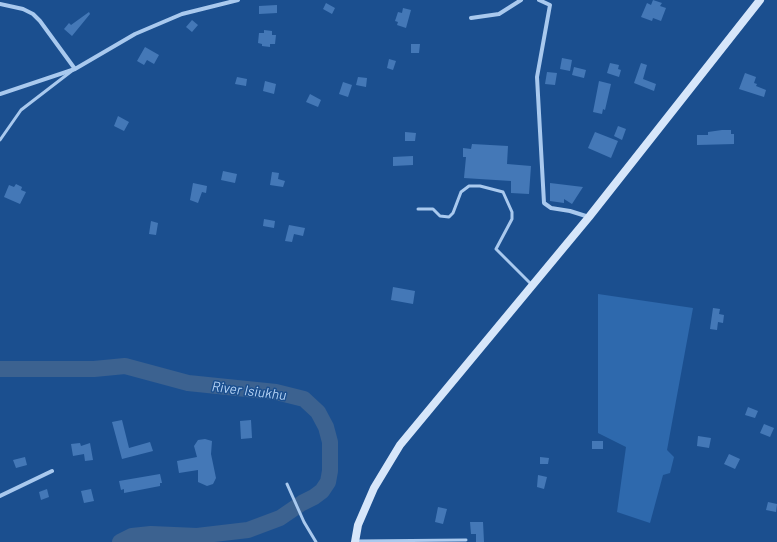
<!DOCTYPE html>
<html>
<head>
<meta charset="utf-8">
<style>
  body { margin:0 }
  canvas { display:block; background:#1b4f8f }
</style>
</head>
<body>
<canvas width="777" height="542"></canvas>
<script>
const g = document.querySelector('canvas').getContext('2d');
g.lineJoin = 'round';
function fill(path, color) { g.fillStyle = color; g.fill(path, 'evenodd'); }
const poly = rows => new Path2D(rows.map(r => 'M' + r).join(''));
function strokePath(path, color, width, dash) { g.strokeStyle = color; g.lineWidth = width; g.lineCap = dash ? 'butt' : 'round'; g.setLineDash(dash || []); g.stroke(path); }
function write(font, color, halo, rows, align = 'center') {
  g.font = font + ' Barlow,sans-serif'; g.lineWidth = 3; g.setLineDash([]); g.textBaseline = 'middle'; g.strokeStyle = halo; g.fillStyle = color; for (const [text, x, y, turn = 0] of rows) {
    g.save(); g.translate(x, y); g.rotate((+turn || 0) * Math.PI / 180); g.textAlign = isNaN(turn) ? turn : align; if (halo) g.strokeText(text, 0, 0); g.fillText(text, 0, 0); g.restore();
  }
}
fill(poly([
  [598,294,693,308,667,450,674,457,670,473,663,475,650,523,617,512,626,447,598,433]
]), '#2e69ad');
strokePath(poly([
  [0,369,94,369,125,366,188,383,276,392,304,399,318,412,326,427,330,442,330,471,328,482,322,491,314,497,302,503,280,518,248,530,197,536,151,534,132,536,120,542]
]), '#3c6290', 16);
fill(poly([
  [653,0,662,3,660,6,666,8,661,21,653,18,652,21,641,17,647,3,651,5],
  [326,3,335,8,332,14,323,9],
  [277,5,277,13,259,14,259,6],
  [403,8,411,10,406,28,397,25,398,22,395,21,398,12,402,13],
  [89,12,90,14,72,36,64,29,69,23,71,25],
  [192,20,198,25,192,32,186,27],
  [264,30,272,31,272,35,276,35,275,44,270,44,270,47,262,46,262,44,258,43,259,33,264,33],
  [411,44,420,44,419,53,411,53],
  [145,47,159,55,154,64,147,60,144,65,137,61],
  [562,58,572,60,570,71,560,69],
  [389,59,396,61,393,70,387,68],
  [610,63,619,65,618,69,621,70,619,77,607,73],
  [641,63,647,65,643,79,656,84,654,91,634,83],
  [574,67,586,70,584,78,572,75],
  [547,72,557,73,555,85,545,84],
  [745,73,756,77,754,83,757,84,756,86,766,90,764,97,739,89],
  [237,77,247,79,246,86,235,84],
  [358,77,367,78,366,87,356,85],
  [265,81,276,84,274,94,263,91],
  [599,81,611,84,605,110,603,109,602,114,593,112],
  [343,82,352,85,348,97,339,94],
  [310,94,321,100,318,107,306,102],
  [118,116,129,122,124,131,114,126],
  [618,126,626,129,622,140,614,136],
  [722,130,731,130,731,134,734,134,734,144,697,145,697,135,708,135,708,132],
  [405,132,416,133,415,141,405,141],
  [595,132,618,141,611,158,588,148],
  [472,144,508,146,507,164,531,166,529,194,511,193,511,181,464,178,466,157,463,157,463,148,471,149],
  [413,156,413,165,393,166,393,157],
  [223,171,237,174,235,183,221,180],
  [272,172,279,173,278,179,285,181,283,187,270,185],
  [193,183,207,186,206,193,202,192,198,203,190,200],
  [550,183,583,187,572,204,564,199,564,203,550,201],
  [16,184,22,187,21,190,26,192,20,204,4,197,9,185,14,187],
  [264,219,275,221,274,228,263,226],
  [151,221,158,223,156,235,149,234],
  [289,225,305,228,303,236,294,234,292,242,285,241],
  [393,287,415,291,413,304,391,300],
  [713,308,720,309,719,314,724,315,723,323,718,322,717,330,710,329],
  [748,407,758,411,755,418,745,415],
  [122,420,129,448,150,442,153,451,122,459,112,422],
  [251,420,252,438,241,439,240,421],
  [764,424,774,428,770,437,760,433],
  [698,436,711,438,709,448,697,446],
  [205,439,212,441,211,454,216,478,213,484,207,486,198,482,198,470,179,473,177,461,197,457,194,446,198,440],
  [592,441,603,441,603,449,592,449],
  [80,443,81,446,90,443,93,460,85,461,84,454,73,456,71,444],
  [729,454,740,459,735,469,724,464],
  [25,457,27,465,16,468,13,460],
  [540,457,549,458,548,464,540,464],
  [160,474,162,483,160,483,160,486,124,493,124,489,121,490,119,481],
  [538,475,547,477,544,489,537,487],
  [47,489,49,497,41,500,39,492],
  [91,489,94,501,84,503,81,491],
  [768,502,777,504,776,512,766,510],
  [438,507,447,509,443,524,435,522],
  [470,522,483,522,484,542,476,542,476,534,471,534]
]), '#4478b7');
strokePath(poly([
  [0,140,21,110,73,70],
  [418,209,433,209,440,216,449,217,453,213,461,192,469,186,480,186,503,192,512,212,512,219,496,249,532,285],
  [287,484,304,522,316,542],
  [357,541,466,540]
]), '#a9c9ee', 3);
strokePath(poly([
  [539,0,550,5,537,77,544,203,551,208,570,211,589,217],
  [0,4,23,9,33,14,40,21,75,69],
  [471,18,499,14,521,0],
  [0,94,75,69,135,34,182,14,238,0],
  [0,496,52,471]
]), '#a9c9ee', 4);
strokePath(poly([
  [355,542,358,525,374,488,400,445,589,217,760,0]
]), '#d6e6fa', 8);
write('italic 14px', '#b5d3f5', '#1b4f8f', [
  ["River Isiukhu",249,391,7]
]);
</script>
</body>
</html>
